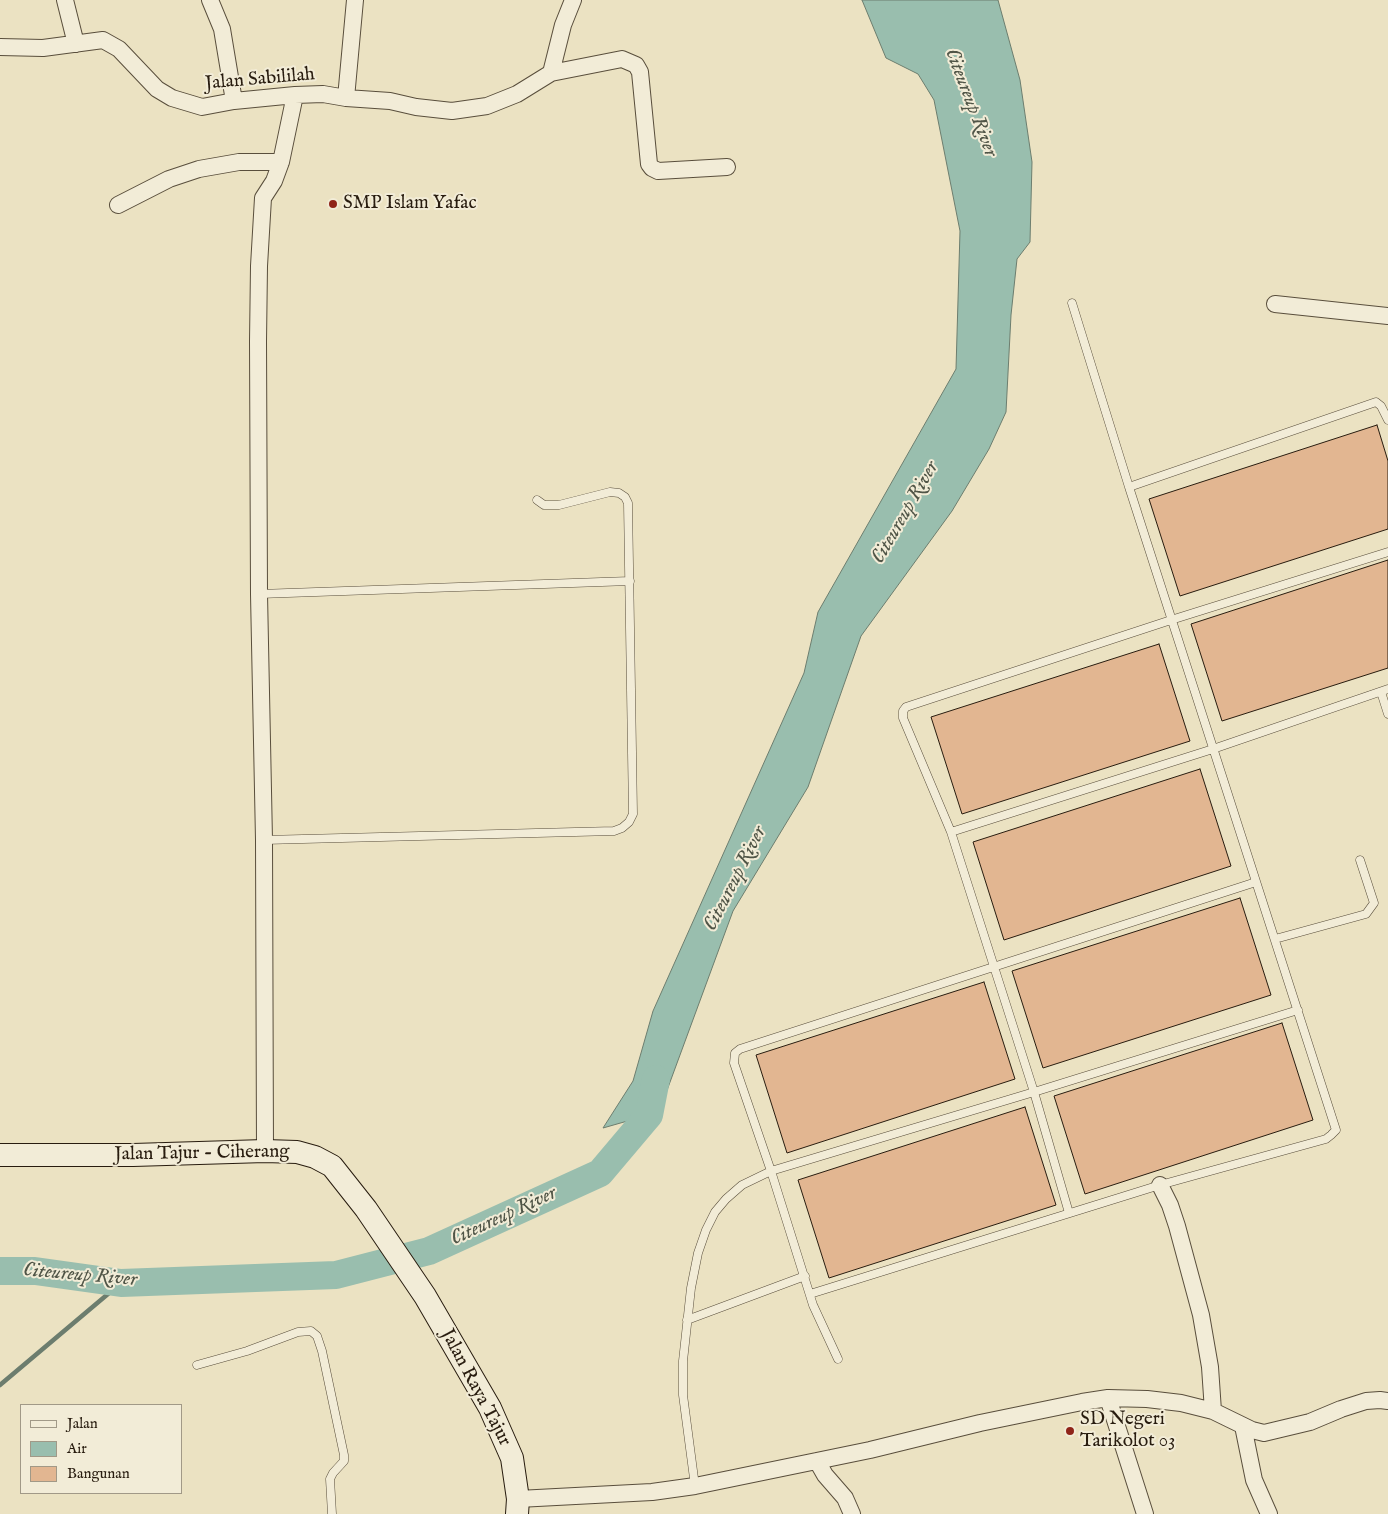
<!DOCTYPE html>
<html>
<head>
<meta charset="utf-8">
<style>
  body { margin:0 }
  #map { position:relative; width:1388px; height:1514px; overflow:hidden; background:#ebe2c2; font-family:"IM FELL English",serif }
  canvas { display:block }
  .legend { position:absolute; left:20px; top:1404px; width:162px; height:90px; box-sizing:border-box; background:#f2ecd7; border:1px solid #a19987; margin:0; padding:6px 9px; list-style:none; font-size:15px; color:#281c0f }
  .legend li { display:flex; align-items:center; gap:10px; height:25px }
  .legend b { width:25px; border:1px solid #a19987 }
</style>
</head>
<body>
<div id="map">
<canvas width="1388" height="1514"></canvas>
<ul class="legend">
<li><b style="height:6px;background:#f2ecd7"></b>Jalan</li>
<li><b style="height:14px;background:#99beae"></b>Air</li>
<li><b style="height:14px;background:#e2b691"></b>Bangunan</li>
</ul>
</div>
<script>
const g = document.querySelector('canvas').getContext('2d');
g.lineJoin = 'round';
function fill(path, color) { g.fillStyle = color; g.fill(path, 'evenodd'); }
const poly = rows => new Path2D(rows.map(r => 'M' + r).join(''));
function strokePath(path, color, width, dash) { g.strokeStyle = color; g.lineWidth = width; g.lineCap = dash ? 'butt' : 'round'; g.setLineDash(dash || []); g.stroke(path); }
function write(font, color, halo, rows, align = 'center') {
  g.font = font + ' "IM FELL English",serif'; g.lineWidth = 4; g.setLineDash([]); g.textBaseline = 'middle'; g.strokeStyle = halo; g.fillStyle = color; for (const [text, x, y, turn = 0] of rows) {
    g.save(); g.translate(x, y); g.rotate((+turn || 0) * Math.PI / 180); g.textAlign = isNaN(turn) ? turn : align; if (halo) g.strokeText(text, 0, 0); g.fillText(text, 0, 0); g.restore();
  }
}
const water = poly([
  [862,0,998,0,1020,80,1032,162,1030,242,1017,259,1011,315,1006,412,989,449,952,511,861,636,808,787,733,911,659,1112,603,1128,633,1081,653,1011,804,673,818,612,956,369,960,231,934,100,918,74,886,58,862,0]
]);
fill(water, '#99beae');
strokePath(water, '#6c7d6e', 1);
strokePath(poly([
  [0,1385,121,1283]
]), '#6c7d6e', 4.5);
strokePath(poly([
  [0,1271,35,1271,121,1283,336,1275,429,1251,600,1173,649,1115,656,1079]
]), '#99beae', 28);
const building = poly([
  [1377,425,1388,461,1388,529,1180,596,1149,499,1377,425],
  [1388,560,1388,668,1222,721,1191,624,1388,560],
  [1159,644,1190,741,962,814,931,717,1159,644],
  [1200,769,1231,866,1004,940,973,842,1200,769],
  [1240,898,1271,995,1043,1068,1012,971,1240,898],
  [984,982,1015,1079,787,1153,756,1055,984,982],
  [1282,1023,1313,1120,1085,1194,1054,1096,1282,1023],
  [1025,1107,1056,1205,829,1278,798,1180,1025,1107]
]);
fill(building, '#e2b691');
strokePath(building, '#281c0f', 1);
const lane = poly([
  [1072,303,1129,487],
  [259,594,630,581],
  [1381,692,1388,714],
  [951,832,903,718,903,711,906,707,1171,620,1388,552],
  [264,840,614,831,622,828,629,822,633,814,628,503,625,497,619,493,610,492,559,505,544,505,537,500],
  [1275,939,1366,914,1374,903,1360,860],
  [1069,1213,1034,1092,951,832,1213,749,1388,689],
  [810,1294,1160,1185,1326,1139,1331,1135,1336,1130,1129,487,1376,402,1381,406,1388,420],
  [687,1320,805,1276],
  [838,1359,813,1305,771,1171,734,1063,735,1053,740,1049,1256,882],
  [197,1365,247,1351,298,1332,311,1331,317,1336,322,1351,344,1455,344,1461,333,1473,330,1479,332,1514],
  [695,1486,683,1395,683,1361,691,1288,698,1253,706,1230,715,1212,726,1199,742,1185,771,1171,1034,1092,1298,1010]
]);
const street = poly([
  [65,0,76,44],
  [210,0,222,29,234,101],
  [0,47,43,48,103,40,119,49,157,89,172,98,202,107,234,101,295,95,323,94,346,98,390,101,416,107,452,111,487,106,517,94,551,73,563,25,573,0],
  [551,73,622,59,636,65,640,72,649,164,652,168,658,171,727,167],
  [346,98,355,0],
  [118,205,169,179,199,169,239,162,281,162],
  [1275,304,1388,316],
  [265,1151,264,840,259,594,258,341,259,266,263,198,274,181,281,162,295,95],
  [1160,1185,1170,1205,1177,1226,1201,1315,1210,1367,1213,1411],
  [1108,1398,1145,1514],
  [1243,1426,1254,1480,1269,1514],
  [817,1461,825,1475,845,1498,852,1514],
  [518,1499,652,1492,695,1486,870,1450,980,1423,1082,1402,1108,1398,1147,1399,1181,1403,1213,1411,1252,1430,1264,1433,1310,1422,1341,1409,1366,1401,1380,1400,1388,1401]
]);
const secondary = poly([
  [0,1155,133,1155,265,1151,297,1152,315,1157,332,1166,366,1209,425,1296,490,1408,512,1458,518,1499,517,1514]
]);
strokePath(lane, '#594e3c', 9);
strokePath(street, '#594e3c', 18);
strokePath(secondary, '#281c0f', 24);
strokePath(lane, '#f2ecd7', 8);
strokePath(street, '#f2ecd7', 16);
strokePath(secondary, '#f2ecd7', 22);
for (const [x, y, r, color] of [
  [333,204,5,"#8f2418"],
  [1070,1431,5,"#8f2418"]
]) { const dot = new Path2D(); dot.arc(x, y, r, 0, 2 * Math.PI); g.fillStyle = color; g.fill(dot); strokePath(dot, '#f2ecd7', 2); }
write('19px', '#281c0f', '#f2ecd7', [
  ["Jalan Sabililah",260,80,-5],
  ["Jalan Tajur - Ciherang",202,1154,-1],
  ["Jalan Raya Tajur",475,1388,62]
]);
write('19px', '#281c0f', '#f2ecd7', [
  ["SMP Islam Yafac",343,204],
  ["SD Negeri",1080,1420],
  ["Tarikolot 03",1080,1442]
], 'left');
write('italic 20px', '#505547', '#f2ecd7', [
  ["Citeureup River",970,103,69],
  ["Citeureup River",906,513,-60],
  ["Citeureup River",736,879,-63],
  ["Citeureup River",504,1217,-25],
  ["Citeureup River",80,1276,5]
]);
</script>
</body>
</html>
